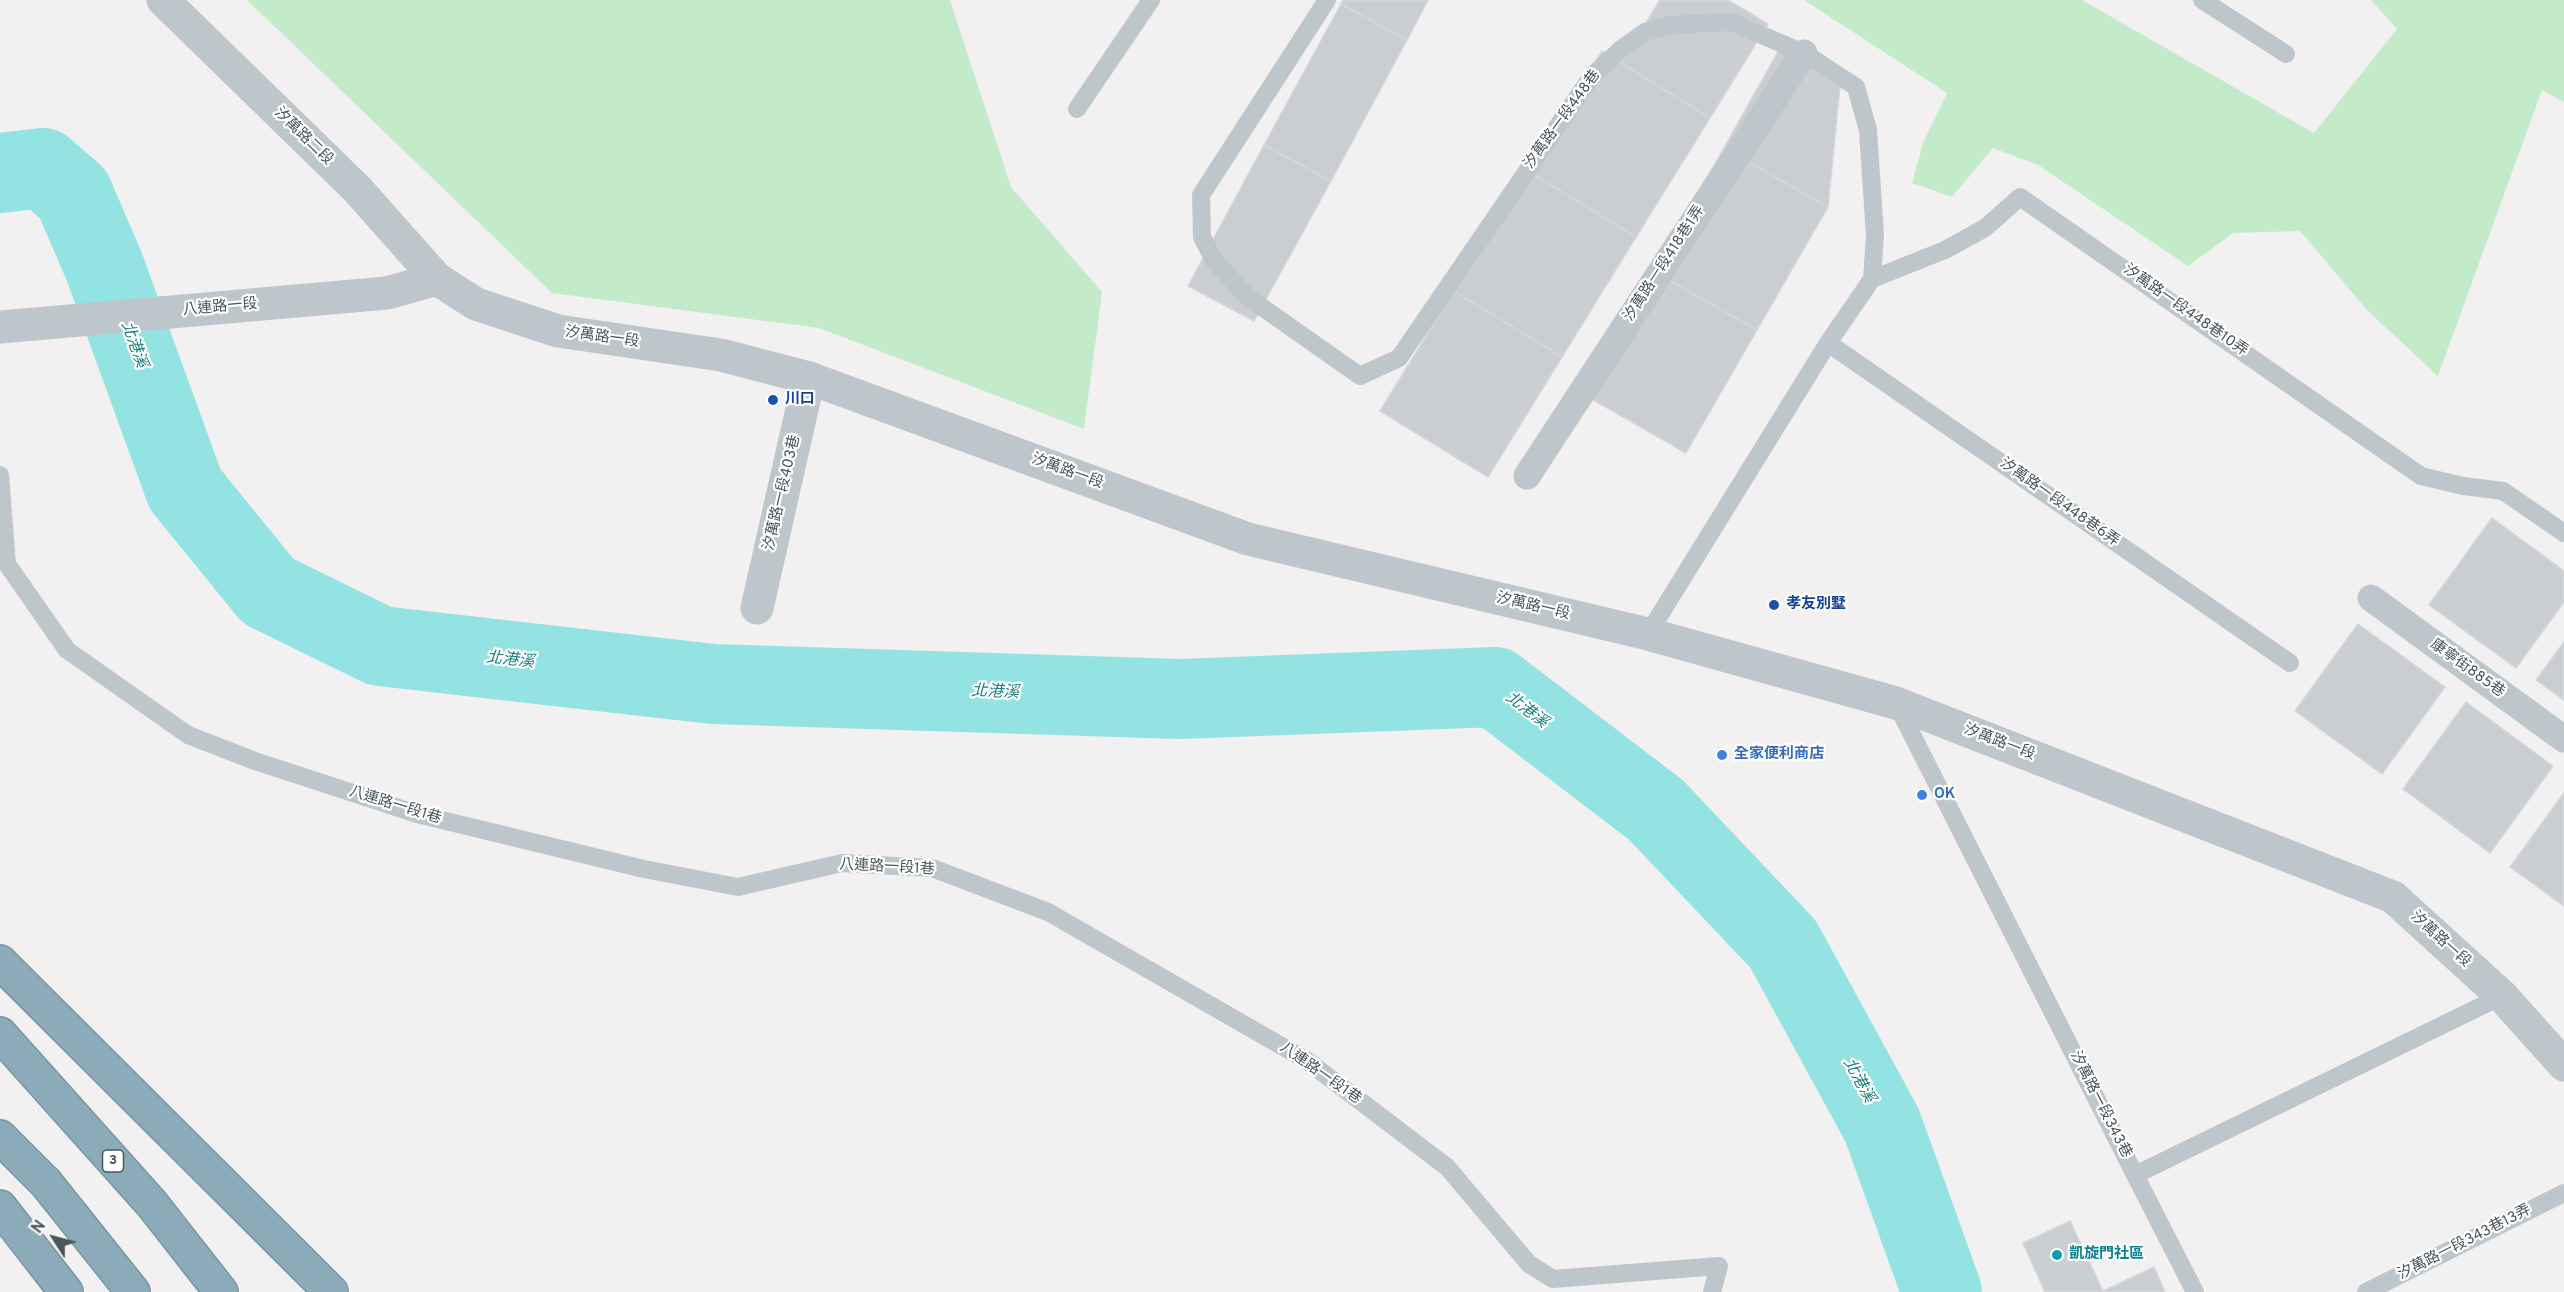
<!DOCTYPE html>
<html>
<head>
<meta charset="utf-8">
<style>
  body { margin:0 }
  #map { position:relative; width:2564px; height:1292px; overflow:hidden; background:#f2f0f0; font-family:Overpass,sans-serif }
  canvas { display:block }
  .north { position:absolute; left:24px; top:1208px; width:60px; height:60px; -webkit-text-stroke:4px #fff; paint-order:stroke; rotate:306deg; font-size:16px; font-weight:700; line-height:24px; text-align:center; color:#49565b }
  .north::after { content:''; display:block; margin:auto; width:21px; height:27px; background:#49565b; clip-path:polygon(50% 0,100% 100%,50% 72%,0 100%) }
</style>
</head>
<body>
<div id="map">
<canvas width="2564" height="1292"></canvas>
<div class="north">N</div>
</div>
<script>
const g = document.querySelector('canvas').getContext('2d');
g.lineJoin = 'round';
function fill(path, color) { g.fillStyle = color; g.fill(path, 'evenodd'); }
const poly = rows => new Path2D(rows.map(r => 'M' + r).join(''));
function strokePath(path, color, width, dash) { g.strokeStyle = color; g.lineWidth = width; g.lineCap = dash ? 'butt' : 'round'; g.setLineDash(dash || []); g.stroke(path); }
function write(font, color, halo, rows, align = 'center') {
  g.font = font + ' Overpass,"Noto Sans TC",sans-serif'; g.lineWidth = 4.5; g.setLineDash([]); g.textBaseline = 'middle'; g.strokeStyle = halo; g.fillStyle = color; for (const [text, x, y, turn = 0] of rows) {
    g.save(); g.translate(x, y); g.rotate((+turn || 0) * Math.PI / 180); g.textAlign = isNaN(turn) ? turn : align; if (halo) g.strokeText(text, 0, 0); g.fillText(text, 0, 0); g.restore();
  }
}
fill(poly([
  [247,0,950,0,1011,187,1102,292,1084,429,819,328,552,293],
  [1804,0,2082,0,2314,133,2397,29,2371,0,2564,0,2564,102,2542,90,2438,376,2368,311,2300,231,2233,233,2188,266,2038,165,1993,148,1952,197,1912,183,1923,143,1947,93]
]), '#c3ebca');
strokePath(poly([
  [0,173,43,168,73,194,104,266,185,489,268,591,380,646,713,684,1180,699,1495,687,1656,810,1783,944,1882,1125,1942,1292]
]), '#94e3e3', 80);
const building = poly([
  [1343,0,1428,0,1407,40,1341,4,1343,0],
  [1660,0,1728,0,1768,24,1710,118,1621,63,1660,0],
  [1341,4,1407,40,1331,181,1264,145,1341,4],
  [1780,48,1840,86,1828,207,1724,148,1780,48],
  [1602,51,1710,118,1636,237,1528,171,1602,51],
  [1264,145,1331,181,1254,321,1188,286,1264,145],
  [1724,148,1828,207,1757,330,1653,271,1724,148],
  [1528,171,1636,237,1562,357,1454,291,1528,171],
  [1653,271,1757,330,1686,453,1583,394,1653,271],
  [1454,291,1562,357,1488,477,1380,411,1454,291],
  [2492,518,2564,571,2564,602,2516,668,2429,605,2492,518],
  [2358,624,2445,687,2382,774,2295,711,2358,624],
  [2564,642,2564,700,2536,680,2564,642],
  [2466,702,2553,766,2490,853,2403,789,2466,702],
  [2564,793,2564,906,2510,867,2564,793],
  [2070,1221,2103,1291,2154,1267,2165,1292,2045,1292,2023,1243,2070,1221]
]);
fill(building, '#caced2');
strokePath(building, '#d4d7da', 1.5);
const motorway = poly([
  [0,962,331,1292],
  [0,1034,152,1204,221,1292],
  [0,1137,46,1183,133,1292],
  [0,1207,66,1292]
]);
strokePath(motorway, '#7897a5', 36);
strokePath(poly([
  [1327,0,1201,195,1202,237,1215,262,1249,298,1360,376,1399,358,1592,76,1621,49,1645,32,1670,25,1731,22,1804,53,1856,87,1868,130,1875,235,1872,279,1828,343,1648,634],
  [2202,0,2286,54],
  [1077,109,1151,0],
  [1872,279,1945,250,1985,228,2020,197,2421,476,2463,486,2503,491,2564,533],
  [1828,343,2290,663],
  [0,475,7,564,67,650,188,735,255,761,417,814,644,869,738,887,842,863,932,868,1048,912,1306,1060,1447,1167,1529,1264,1553,1279,1719,1266,1712,1292],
  [1896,703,2135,1175,2502,996],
  [2135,1175,2195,1292],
  [2366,1292,2564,1193]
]), '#bdc6cb', 18);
strokePath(poly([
  [1527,476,1804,53],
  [2371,598,2564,739]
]), '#bdc6cb', 27);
strokePath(poly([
  [757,608,809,378]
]), '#bdc6cb', 33);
strokePath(poly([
  [163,0,357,189,437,279,476,304,558,331,721,355,809,378,1248,539,1648,634,1896,703,2393,897,2502,996,2564,1065],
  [0,327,387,293,437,279]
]), '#bdc6cb', 33);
strokePath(motorway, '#8cabb9', 33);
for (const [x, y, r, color] of [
  [773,400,6,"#1a4fb4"],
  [1774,605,6,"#1a4fb4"],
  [1722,755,6,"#3f7fe0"],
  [1922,795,6,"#3f7fe0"],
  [2057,1255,6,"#0f9aa8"]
]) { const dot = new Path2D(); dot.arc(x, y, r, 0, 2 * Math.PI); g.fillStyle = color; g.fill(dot); strokePath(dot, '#fff', 2); }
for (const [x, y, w] of [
  [113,1161,21]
]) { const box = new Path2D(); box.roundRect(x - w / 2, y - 11, w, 22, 4.5); g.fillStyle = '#fff'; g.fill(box); strokePath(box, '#49565b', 1.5); }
write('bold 14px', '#49565b', null, [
  ["3",113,1161]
]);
write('15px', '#49565b', '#fff', [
  ["汐萬路一段448巷",1563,120,-54],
  ["汐萬路二段",303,137,44],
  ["汐萬路一段418巷1弄",1665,264,-57],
  ["八連路一段",220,308,-5],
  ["汐萬路一段448巷10弄",2185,311,35],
  ["汐萬路一段",602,338,8],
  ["汐萬路一段",1067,472,20],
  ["汐萬路一段403巷",783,493,-77],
  ["汐萬路一段448巷6弄",2059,503,35],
  ["汐萬路一段",1533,607,13],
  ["康寧街885巷",2467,669,36],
  ["汐萬路一段",1999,743,21],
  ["八連路一段1巷",395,806,17],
  ["八連路一段1巷",887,868,3],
  ["汐萬路一段",2440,940,42],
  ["八連路一段1巷",1320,1074,35],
  ["汐萬路一段343巷",2100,1105,63],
  ["汐萬路一段343巷13弄",2465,1243,-27]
]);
write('bold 15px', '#164399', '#fff', [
  ["川口",785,400],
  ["孝友別墅",1786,605]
], 'left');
write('bold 15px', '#366cbe', '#fff', [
  ["全家便利商店",1734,755],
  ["OK",1934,795]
], 'left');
write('bold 15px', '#0d838f', '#fff', [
  ["凱旋門社區",2069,1255]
], 'left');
write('italic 16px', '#198080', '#fff', [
  ["北港溪",133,345,70],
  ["北港溪",510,661,6],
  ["北港溪",995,693,2],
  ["北港溪",1526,711,37],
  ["北港溪",1858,1081,61]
]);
</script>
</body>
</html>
